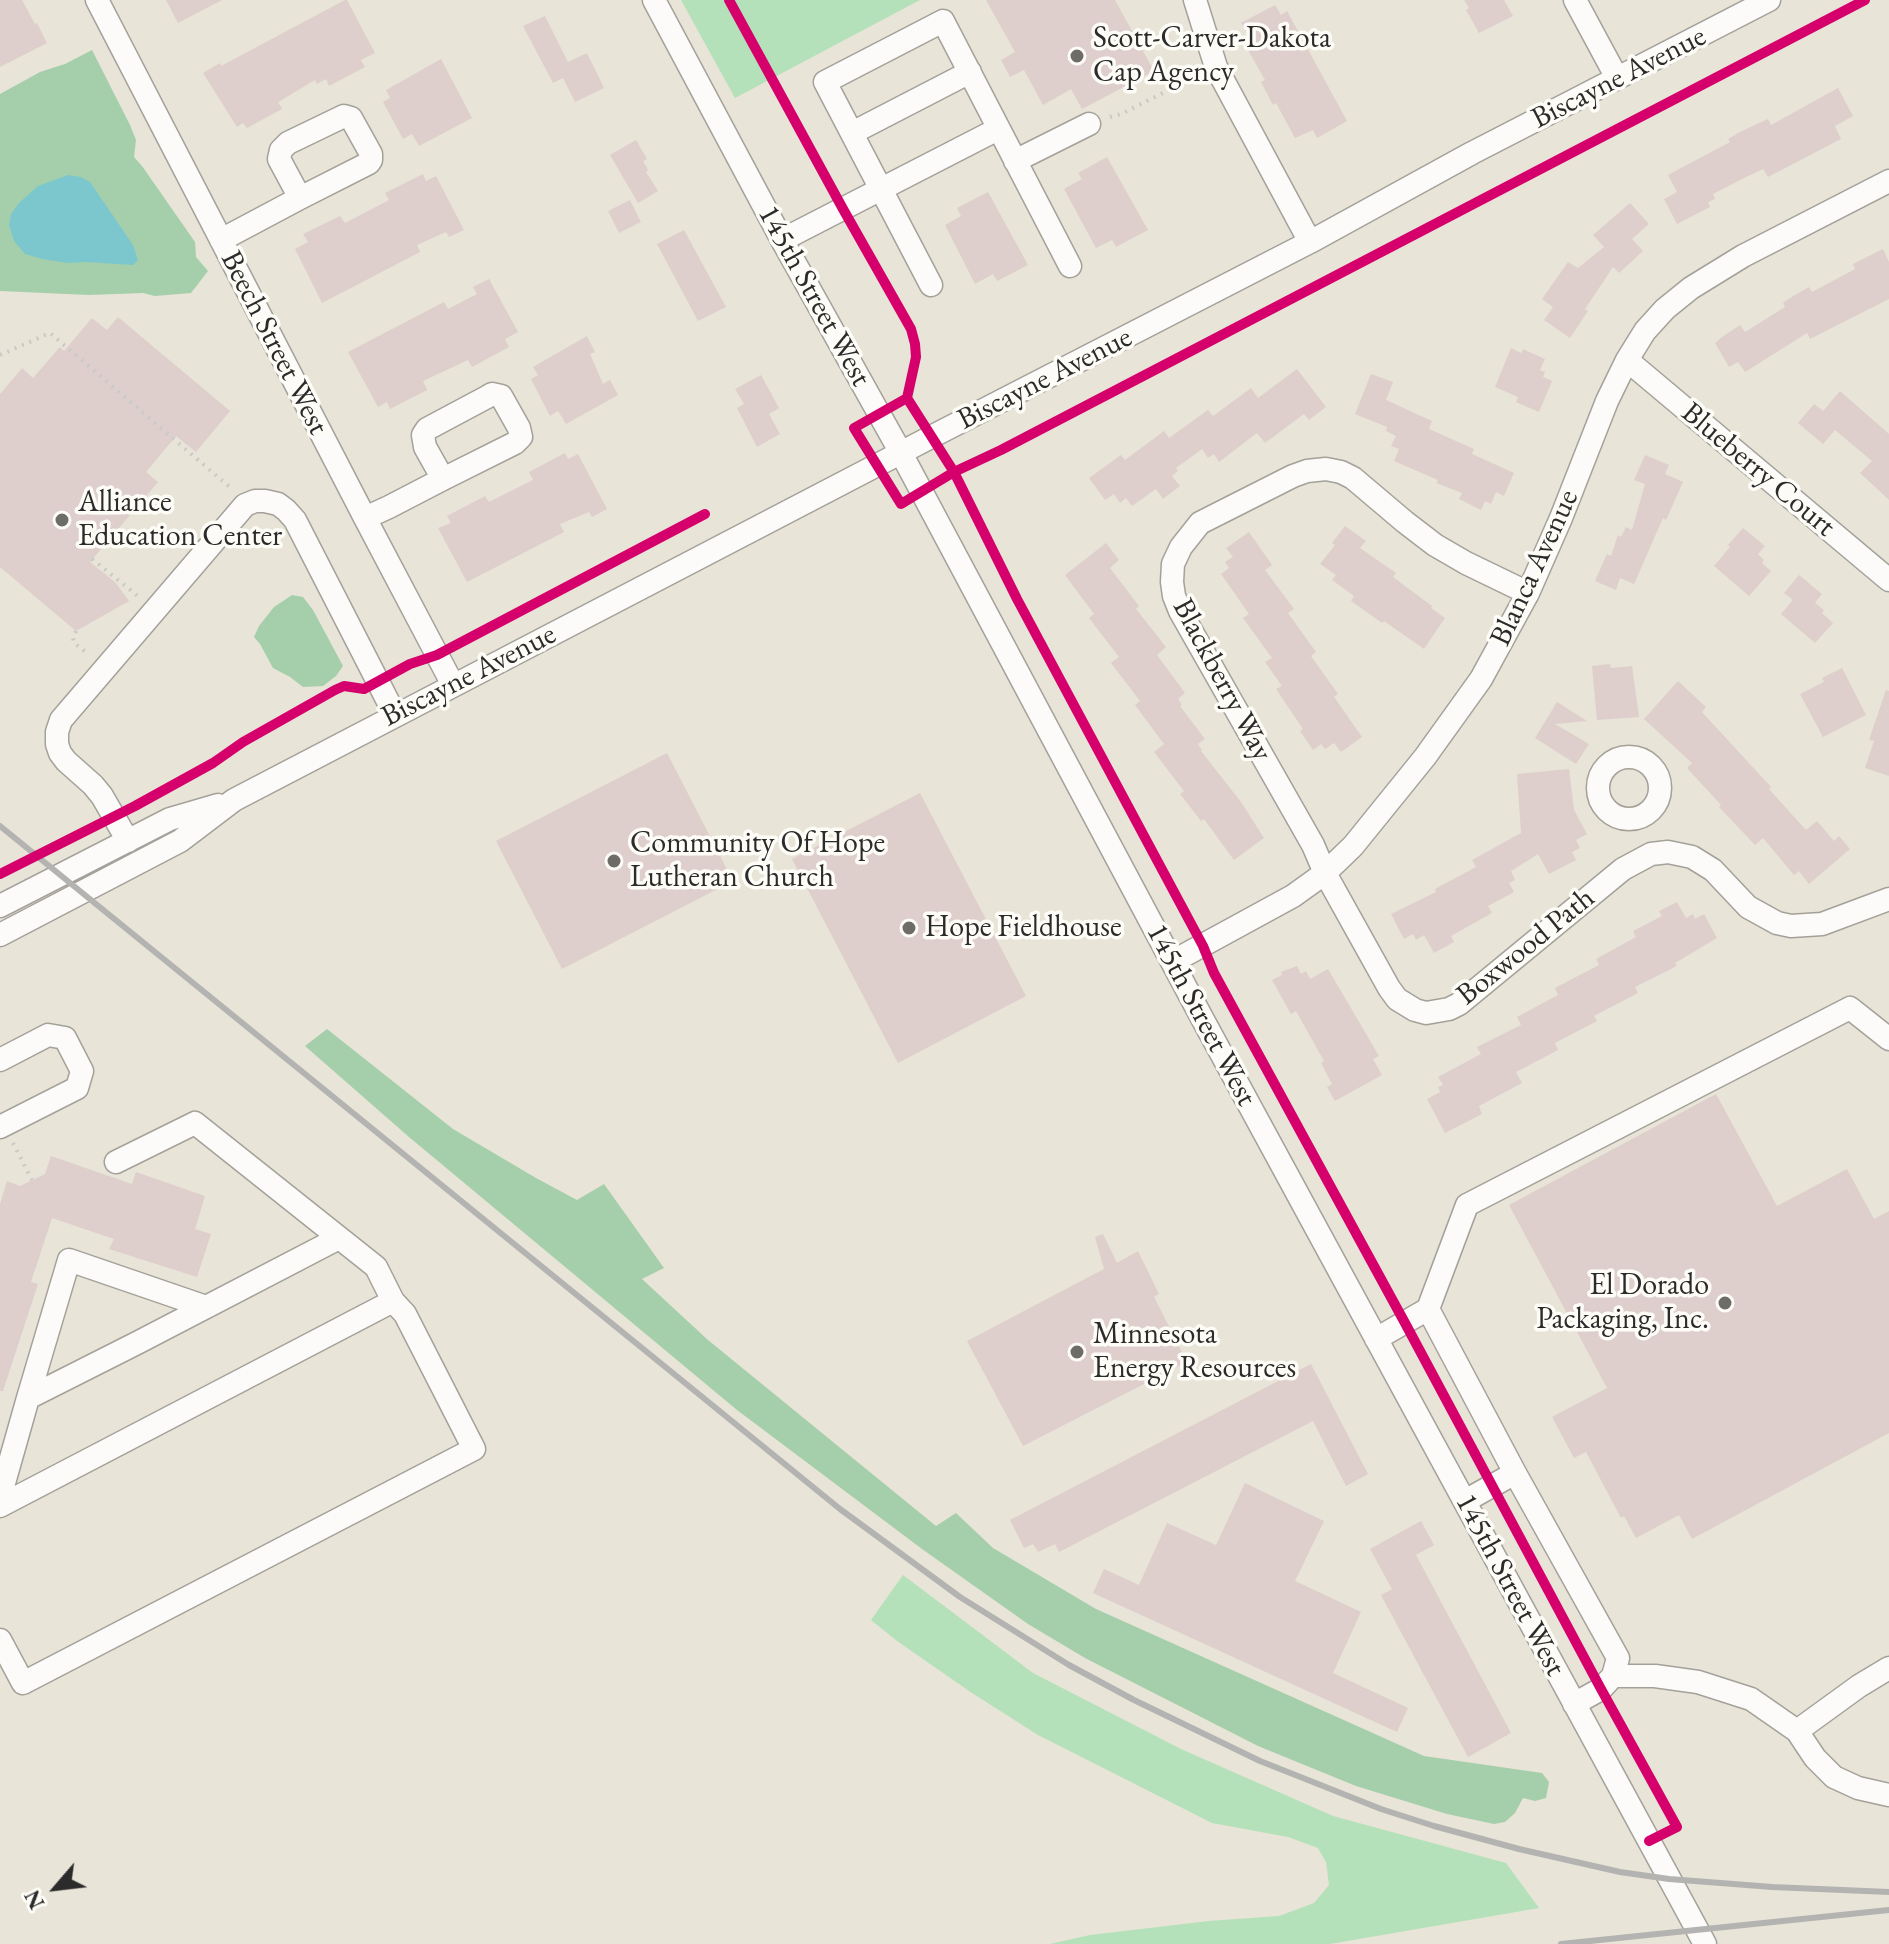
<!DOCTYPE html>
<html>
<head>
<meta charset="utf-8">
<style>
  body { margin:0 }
  #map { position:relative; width:1889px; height:1944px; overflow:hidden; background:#e8e4d7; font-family:"EB Garamond",serif }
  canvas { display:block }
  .north { position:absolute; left:16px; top:1848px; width:80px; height:80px; -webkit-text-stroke:6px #fdfcf7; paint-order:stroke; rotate:242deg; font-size:22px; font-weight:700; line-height:32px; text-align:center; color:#2b2b2b }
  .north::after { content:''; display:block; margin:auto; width:28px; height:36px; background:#2b2b2b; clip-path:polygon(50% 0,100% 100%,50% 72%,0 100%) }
</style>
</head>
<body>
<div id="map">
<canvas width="1889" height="1944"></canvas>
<div class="north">N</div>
</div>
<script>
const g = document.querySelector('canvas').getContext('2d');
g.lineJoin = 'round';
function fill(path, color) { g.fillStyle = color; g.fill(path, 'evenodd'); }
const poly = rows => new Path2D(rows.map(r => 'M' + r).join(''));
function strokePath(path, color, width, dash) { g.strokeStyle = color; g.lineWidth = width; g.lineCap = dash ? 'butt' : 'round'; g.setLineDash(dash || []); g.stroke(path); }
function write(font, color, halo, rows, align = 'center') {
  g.font = font + ' "EB Garamond",serif'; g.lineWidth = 7; g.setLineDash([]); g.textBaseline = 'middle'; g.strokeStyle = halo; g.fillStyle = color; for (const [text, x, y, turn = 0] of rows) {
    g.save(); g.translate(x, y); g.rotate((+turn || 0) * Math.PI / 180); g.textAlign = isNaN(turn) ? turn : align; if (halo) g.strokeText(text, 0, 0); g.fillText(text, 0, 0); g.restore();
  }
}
fill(poly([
  [681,0,920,0,735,98],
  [903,1575,1033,1673,1181,1749,1333,1816,1506,1863,1539,1908,1330,1944,1050,1944,1090,1935,1209,1921,1279,1916,1314,1903,1329,1885,1326,1862,1318,1848,1288,1837,1212,1823,1038,1735,972,1693,897,1641,871,1620]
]), '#b4e1b9');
fill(poly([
  [92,50,130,125,136,140,134,157,142,166,195,242,196,257,208,271,191,293,155,296,143,293,89,295,0,291,0,94,40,72,65,64],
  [292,595,303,597,313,610,343,666,336,676,323,686,303,687,290,677,273,668,260,644,254,637,259,626,274,607],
  [327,1029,453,1129,536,1178,577,1200,604,1184,664,1268,642,1279,708,1340,936,1526,956,1513,993,1548,1096,1609,1424,1756,1542,1773,1549,1782,1546,1798,1535,1801,1523,1798,1515,1813,1505,1822,1494,1824,1447,1814,1356,1786,1258,1746,1085,1658,1028,1624,922,1549,737,1410,409,1137,305,1046]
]), '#a5cfab');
fill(poly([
  [68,175,81,177,90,182,133,245,138,260,133,265,85,262,68,263,42,259,25,254,14,241,9,225,11,214,19,203,38,186]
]), '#7cc7cd');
fill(poly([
  [0,0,22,0,35,24,37,23,47,43,0,67],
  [166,0,222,0,178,23],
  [345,0,347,0,375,53,361,60,365,67,329,86,326,79,317,84,315,80,278,102,282,109,247,128,243,123,237,127,203,73,220,63,221,66],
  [986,0,1115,0,1154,71,1082,109,1071,89,1043,105,1024,70,1010,77,1001,60,1015,52],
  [1464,0,1504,0,1513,16,1479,33,1466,10,1469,8],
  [1275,5,1281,15,1287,11,1347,121,1317,138,1313,130,1295,138,1276,103,1273,105,1261,82,1265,80,1244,43,1251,39,1241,23],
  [545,16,568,62,587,53,604,88,575,102,563,78,553,83,523,26],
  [441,59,472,118,419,146,412,134,403,139,383,102,390,98,386,90],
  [1838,88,1853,116,1835,126,1841,139,1768,177,1763,169,1744,178,1713,194,1715,199,1708,202,1710,207,1677,224,1664,199,1677,192,1668,175,1730,142,1728,139,1742,131,1768,119,1771,125],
  [636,140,647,159,643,161,648,170,646,172,658,191,638,203,610,155],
  [1107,157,1148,230,1116,247,1112,240,1096,248,1064,189,1082,179,1078,173],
  [423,174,426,181,436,176,464,230,449,237,446,232,417,245,420,252,322,303,295,249,308,242,303,234,340,216,345,223,389,200,385,193],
  [988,192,1028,265,997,281,993,274,975,284,945,225,961,216,957,208],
  [630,200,641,222,619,233,608,211],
  [1630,203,1649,224,1632,239,1643,251,1619,273,1613,267,1585,309,1588,311,1570,338,1544,320,1553,307,1542,299,1568,262,1578,268,1604,247,1593,235],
  [684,230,726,307,698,321,657,244],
  [1883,249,1889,262,1889,299,1810,339,1807,333,1745,372,1738,362,1729,367,1715,343,1722,337,1740,325,1745,332,1785,307,1783,303,1790,298,1809,287,1812,292,1855,269,1853,264],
  [489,279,518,332,505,339,509,347,472,367,468,360,423,381,427,390,390,409,387,402,378,407,348,352,444,302,448,309,477,294,473,287],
  [118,317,230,411,196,452,176,436,146,472,158,482,90,562,115,582,129,601,76,631,0,567,0,394,22,368,33,378,60,347,64,351,92,318,107,330],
  [587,336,595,352,590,354,603,384,610,380,618,395,566,424,558,411,550,416,531,379,538,375,533,367],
  [1511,348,1521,353,1523,349,1545,359,1540,370,1545,372,1543,377,1552,381,1539,412,1516,402,1518,397,1495,387],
  [1297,369,1326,407,1309,420,1304,414,1265,443,1257,433,1219,462,1214,454,1208,458,1202,449,1176,468,1178,471,1172,476,1180,486,1163,499,1156,489,1132,506,1126,498,1120,503,1114,494,1105,500,1089,478,1121,455,1125,460,1164,431,1169,438,1208,410,1213,416,1251,388,1258,398],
  [1371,374,1393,382,1386,400,1432,421,1429,429,1474,449,1472,454,1514,473,1504,496,1496,492,1491,504,1485,501,1481,510,1459,499,1462,493,1436,483,1438,480,1394,461,1399,449,1391,446,1396,436,1386,431,1387,427,1355,414],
  [761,375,779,408,769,414,780,434,757,447,737,408,744,404,735,389],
  [1840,391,1889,434,1889,500,1860,473,1872,461,1835,430,1823,444,1798,423,1814,404,1823,411],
  [565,453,568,459,578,454,607,509,592,517,589,512,560,524,564,532,467,582,438,528,451,523,447,516,485,496,489,502,533,480,529,472],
  [1645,455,1669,465,1665,474,1683,482,1666,520,1663,518,1634,584,1620,578,1616,590,1595,581,1607,554,1611,556,1618,535,1621,537,1626,527,1632,530,1645,484,1634,480],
  [1345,526,1366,541,1360,548,1396,573,1393,577,1432,606,1431,608,1445,618,1424,649,1384,621,1382,623,1351,601,1354,596,1332,580,1336,575,1320,564,1335,545,1332,543],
  [1743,528,1765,546,1758,554,1764,560,1762,563,1771,571,1749,596,1714,566,1730,547,1728,545],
  [1249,532,1272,565,1265,570,1294,609,1288,613,1316,652,1311,656,1338,694,1334,697,1362,737,1341,752,1334,743,1325,749,1321,744,1313,750,1300,731,1303,729,1276,689,1282,686,1265,662,1272,658,1243,618,1249,614,1221,574,1229,568,1225,562,1233,557,1226,548],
  [1106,543,1119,560,1110,568,1139,606,1136,609,1166,647,1157,655,1185,693,1178,699,1182,705,1180,706,1205,739,1198,744,1202,750,1201,751,1241,802,1264,838,1234,860,1204,819,1201,821,1180,794,1184,791,1154,752,1164,744,1135,705,1140,701,1111,663,1119,657,1089,618,1094,614,1065,575],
  [1799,575,1822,594,1815,603,1824,610,1822,613,1833,623,1815,643,1781,614,1793,600,1784,593],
  [1610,664,1611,668,1632,666,1639,717,1597,720,1592,666],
  [1842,668,1866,715,1823,737,1800,694,1824,682,1822,678],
  [1678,681,1706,707,1702,712,1771,787,1769,789,1806,830,1817,821,1834,841,1839,836,1850,849,1809,884,1799,871,1794,875,1763,838,1755,845,1719,807,1721,805,1687,768,1692,763,1644,719],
  [1886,690,1889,691,1889,776,1865,768,1874,741,1869,740],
  [1557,702,1587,721,1555,724,1589,744,1576,764,1535,738],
  [667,753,733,881,562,969,496,841],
  [1569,769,1574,810,1587,834,1576,840,1580,848,1572,852,1576,860,1549,874,1538,854,1511,871,1515,880,1509,883,1514,892,1488,906,1492,913,1451,936,1454,942,1434,953,1424,935,1416,940,1413,934,1404,939,1391,914,1436,892,1435,889,1476,867,1472,860,1521,833,1517,774],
  [920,793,1026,996,898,1063,792,859],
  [1677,902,1686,918,1693,914,1695,919,1704,914,1717,938,1675,963,1677,966,1635,987,1638,993,1594,1016,1597,1021,1555,1043,1558,1050,1516,1072,1522,1083,1479,1106,1482,1114,1445,1133,1427,1099,1440,1092,1438,1087,1443,1085,1438,1077,1481,1054,1477,1047,1521,1025,1517,1017,1558,995,1555,988,1599,965,1596,959,1636,937,1633,931,1662,916,1659,911],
  [1297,966,1301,974,1306,971,1310,979,1328,969,1379,1056,1373,1059,1382,1075,1335,1101,1327,1087,1332,1084,1321,1063,1324,1061,1296,1011,1291,1014,1272,980,1282,975,1281,972],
  [1716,1094,1777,1206,1847,1169,1874,1219,1889,1211,1889,1433,1692,1539,1679,1515,1636,1538,1624,1516,1621,1518,1586,1452,1574,1458,1552,1417,1607,1388,1509,1205],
  [51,1156,132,1184,136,1172,205,1196,195,1229,211,1234,197,1277,109,1249,114,1239,52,1218,31,1282,38,1284,3,1391,0,1391,0,1204,7,1181,20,1186,45,1174],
  [1103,1234,1117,1263,1138,1251,1159,1294,1154,1297,1187,1362,1023,1446,967,1341,1104,1269,1095,1237],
  [1311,1364,1368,1474,1346,1486,1313,1421,1059,1552,1055,1544,1038,1552,1033,1544,1024,1548,1010,1520],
  [1245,1483,1324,1521,1295,1581,1361,1612,1333,1673,1408,1708,1397,1732,1093,1593,1104,1569,1139,1585,1167,1523,1216,1545],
  [1421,1521,1434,1545,1416,1555,1511,1733,1468,1757,1381,1595,1392,1589,1370,1549]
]), '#decfcd');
const minor = poly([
  [97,0,365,518,453,685],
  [654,0,782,240,901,453,1202,1018,1705,1944],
  [1195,0,1216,67,1310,242],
  [1575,0,1617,78],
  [852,133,970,72],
  [1015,161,1089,124],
  [221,240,300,198,369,163,371,160,371,154,351,118,344,116,288,143,281,150,279,159,300,198],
  [782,240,998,129],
  [931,285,825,82,943,21,1070,266],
  [1627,360,1889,580],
  [365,518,389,507,443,479,515,443,521,437,519,428,501,396,492,394,487,397,427,429,423,435,425,447,443,479],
  [1528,593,1466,563,1435,545,1405,522,1353,478,1341,472,1326,469,1307,471,1293,476,1200,523,1181,547,1173,564,1172,582,1174,596,1180,611,1313,845,1325,873,1389,988,1397,999,1415,1010,1426,1013,1449,1009,1459,1004,1623,869,1651,854,1668,852,1692,857,1713,870,1748,907,1777,923,1791,926,1822,924,1889,899],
  '1598 788a31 31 0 1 1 62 0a31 31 0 1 1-62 0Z',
  [128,841,102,796,93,785,66,761,60,753,57,744,57,732,61,720,245,505,255,501,265,501,278,504,286,510,295,520,395,715],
  [0,906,170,819,218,805],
  [0,935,180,841,234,800,931,437,1310,242,1472,153,1769,0],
  [1172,962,1293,896,1325,873,1353,846,1425,757,1481,679,1528,593,1561,518,1607,401,1627,360,1645,331,1665,309,1691,288,1743,256,1889,181],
  [0,1060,48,1035,65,1038,82,1071,77,1088,0,1127],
  [1428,1309,1467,1205,1850,1008,1889,1039],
  [1376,1339,1428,1309,1515,1473,1618,1658,1613,1676,1601,1689,1574,1704],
  [28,1398,69,1260,206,1307],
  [0,1497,28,1398,137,1343,339,1238],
  [1465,1501,1515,1473],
  [0,1506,393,1301,376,1267,195,1123,116,1162],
  [0,1640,23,1683,474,1449,405,1314,393,1301],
  [1613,1676,1655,1676,1698,1682,1751,1699,1797,1731,1815,1758,1834,1777,1858,1788,1889,1795],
  [1797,1731,1859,1686,1889,1668]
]);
strokePath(minor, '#a4a19a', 25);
strokePath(poly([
  [1110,117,1121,114,1199,75],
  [0,355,50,333,232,489],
  [92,559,139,597],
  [76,631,73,638,74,643,87,653],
  [13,1143,32,1180]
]), '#c9c9c6', 4, [2, 6]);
strokePath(minor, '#fcfbf9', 22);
strokePath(poly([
  [0,826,840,1509,960,1597,1069,1665,1134,1700,1260,1761,1381,1809,1434,1826,1519,1849,1620,1872,1669,1879,1772,1887,1889,1892],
  [1561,1944,1889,1910]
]), '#b3b3b1', 6);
strokePath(poly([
  [729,0,843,209,911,329,915,344,916,357,907,398,854,428,901,504,954,472,1001,450,1865,0],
  [907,398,954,472,1017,599,1203,946,1214,973,1405,1323,1601,1689,1677,1827,1649,1841],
  [0,874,135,806,213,763,243,742,335,690,344,686,364,689,410,664,437,655,705,514]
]), '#d6006c', 10);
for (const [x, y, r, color] of [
  [1077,56,8,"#6d6c67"],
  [62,520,8,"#6d6c67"],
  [614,861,8,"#6d6c67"],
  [909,928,8,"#6d6c67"],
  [1725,1303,8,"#6d6c67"],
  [1077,1352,8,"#6d6c67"]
]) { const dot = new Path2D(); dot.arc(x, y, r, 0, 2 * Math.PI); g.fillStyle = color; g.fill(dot); strokePath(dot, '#fdfcf7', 3); }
write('30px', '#2b2b2b', '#fdfcf7', [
  ["Scott-Carver-Dakota",1093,39],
  ["Cap Agency",1093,73],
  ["Alliance",78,503],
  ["Education Center",78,537],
  ["Community Of Hope",630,844],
  ["Lutheran Church",630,878],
  ["Hope Fieldhouse",925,928],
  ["El Dorado",1709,1286,"right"],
  ["Packaging, Inc.",1709,1320,"right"],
  ["Minnesota",1093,1335],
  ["Energy Resources",1093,1369]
], 'left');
write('30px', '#2b2b2b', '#fdfcf7', [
  ["Biscayne Avenue",1619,78,-27],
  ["145th Street West",814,296,61],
  ["Beech Street West",274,343,63],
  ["Biscayne Avenue",1045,379,-27],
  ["Blueberry Court",1758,470,40],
  ["Blanca Avenue",1535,568,-65],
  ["Biscayne Avenue",469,676,-27],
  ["Blackberry Way",1222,680,62],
  ["Boxwood Path",1526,947,-39],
  ["145th Street West",1201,1015,62],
  ["145th Street West",1510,1585,62]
]);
</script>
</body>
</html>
